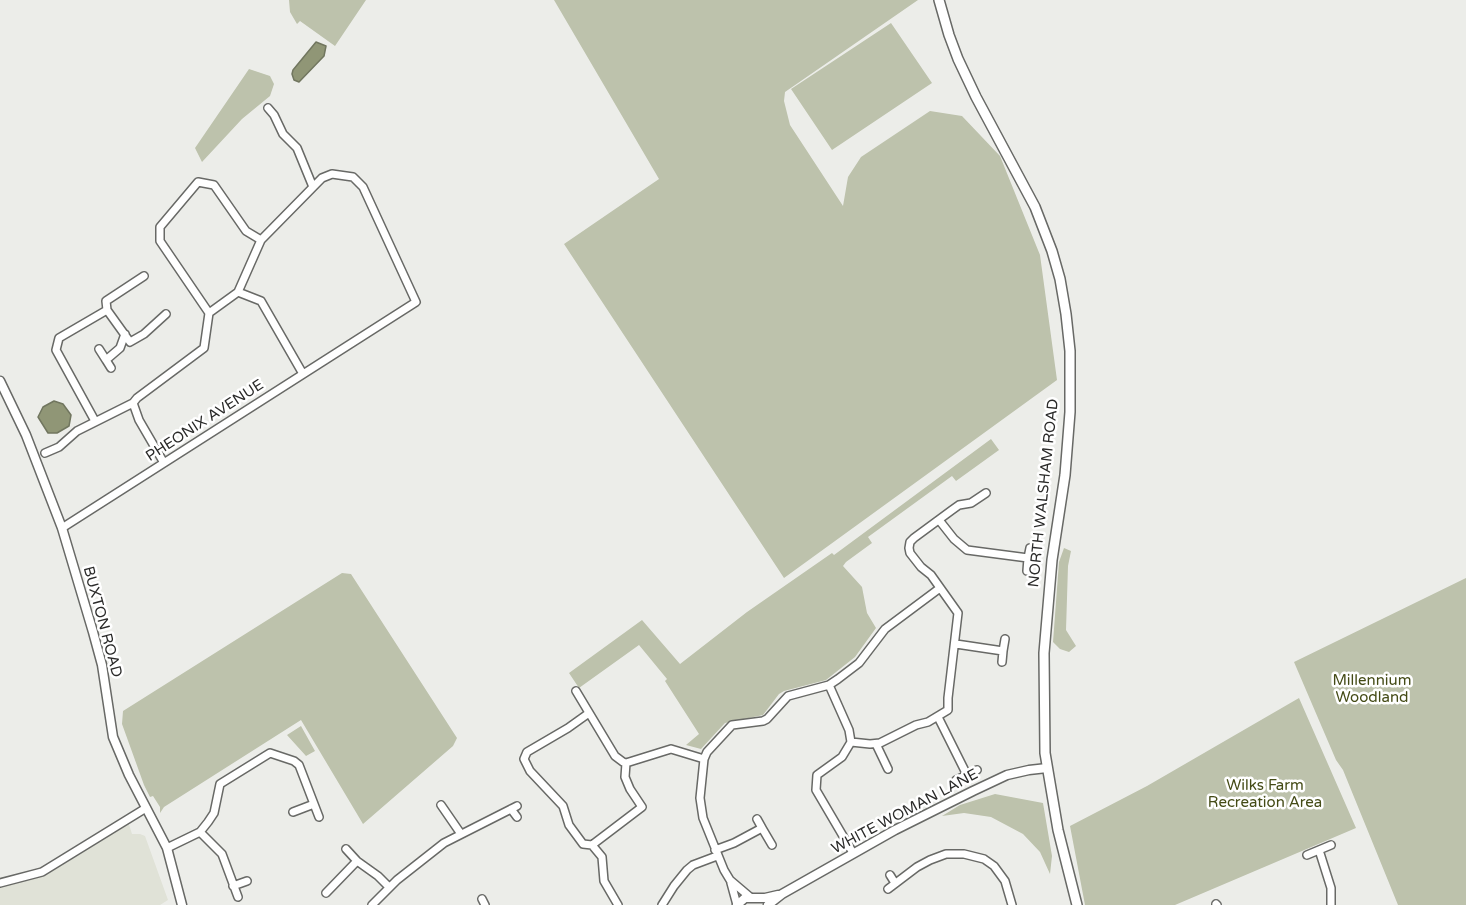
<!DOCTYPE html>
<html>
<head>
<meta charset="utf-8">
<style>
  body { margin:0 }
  canvas { display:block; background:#ecede9 }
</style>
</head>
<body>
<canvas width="1466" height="905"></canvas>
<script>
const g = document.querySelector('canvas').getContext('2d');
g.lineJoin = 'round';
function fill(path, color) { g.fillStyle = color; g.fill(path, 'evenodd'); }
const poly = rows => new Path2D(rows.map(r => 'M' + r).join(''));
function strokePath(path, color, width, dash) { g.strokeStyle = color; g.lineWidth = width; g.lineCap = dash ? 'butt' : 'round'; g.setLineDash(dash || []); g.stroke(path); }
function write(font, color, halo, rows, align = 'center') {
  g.font = font + ' "Varela Round",sans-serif'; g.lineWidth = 5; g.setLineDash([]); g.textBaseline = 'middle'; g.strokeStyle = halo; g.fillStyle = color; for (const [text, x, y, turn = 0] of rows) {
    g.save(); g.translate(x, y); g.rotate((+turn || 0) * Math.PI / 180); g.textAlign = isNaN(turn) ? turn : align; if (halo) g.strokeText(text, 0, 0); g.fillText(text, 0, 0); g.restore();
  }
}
fill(poly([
  [127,818,132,834,140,834,145,836,168,900,160,905,0,905,0,878,32,871,56,859]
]), '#e0e2d7');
fill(poly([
  [289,0,366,0,335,46,300,21,297,24,290,12],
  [554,0,918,0,785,92,784,101,790,125,843,206,848,177,861,157,930,111,962,116,1000,156,1040,255,1057,380,784,578,564,244,659,179],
  [891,23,932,83,832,150,791,89],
  [249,69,270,76,274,84,270,96,242,119,202,162,195,148],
  [991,439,999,450,956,481,952,476,868,537,872,543,846,562,843,566,862,587,867,613,876,628,855,657,826,680,784,691,779,694,763,715,725,723,701,749,686,745,699,734,665,681,667,679,639,645,579,688,569,673,642,620,680,664,747,612,832,553,834,555],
  [1064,548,1071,551,1068,566,1066,630,1076,646,1069,652,1060,649,1053,642,1059,562],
  [342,573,351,574,457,738,453,746,363,824,301,720,164,807,160,813,160,807,153,796,150,797,144,785,122,724,123,711],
  [1466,578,1466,905,1398,905,1343,770,1336,760,1294,662],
  [1299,698,1356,828,1175,905,1085,905,1070,826,1147,786],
  [301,726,315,751,306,756,287,735],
  [995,794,1043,803,1052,856,1050,874,1040,852,1023,834,991,817,964,813,942,816,960,805]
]), '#bdc2ac');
const water = poly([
  [316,42,326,46,324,56,299,82,294,80,292,74,293,70,316,42],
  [54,401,63,404,71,415,69,426,57,433,48,433,38,417,43,407,54,401]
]);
fill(water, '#909676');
strokePath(water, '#71765f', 1.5);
const minor = poly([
  [268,108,274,115,283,134,297,148,313,187],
  [144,276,106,301,107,310,130,342,144,334,166,314],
  [238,292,261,301,303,374],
  [209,313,160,241,160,227,198,182,214,185,246,231,261,240],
  [99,349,106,360,120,348,125,334],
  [106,360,111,368],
  [133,403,139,420,164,463],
  [95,421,56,350,59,338,107,310],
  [45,453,59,447,77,431,133,403,137,398,204,348,209,313,238,292,261,240,322,178,332,174,353,177,363,187,416,302,62,528],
  [939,520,954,539,967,550,1028,558,1030,548],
  [1027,571,1028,558],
  [956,644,1003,651,1005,639],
  [1002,662,1003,651],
  [829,685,849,730,851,742,842,757,817,775,816,790,853,853],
  [576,691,615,756,623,762,626,763,671,749,704,759],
  [589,713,568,728,527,752,524,759,530,771,563,806,569,825,583,844,592,845,642,807,630,789,625,777,626,763],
  [938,717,967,775,977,770],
  [851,742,870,744,880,743,916,725,928,722,948,710,948,698,958,613,931,575,921,567,910,553,909,548,910,542,914,538,952,510,959,505,971,503,986,493],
  [876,744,888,769],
  [956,780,967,775],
  [441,805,461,834],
  [511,809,517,817],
  [293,812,314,804],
  [757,819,762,828],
  [200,832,222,854,238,897],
  [592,845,602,857,604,881,618,905],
  [167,848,200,832,208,822,214,813,220,784,270,753,294,761,299,765,319,817],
  [346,849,357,861,378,876,389,887],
  [715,850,734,843,762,828,772,845],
  [1319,850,1331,888,1331,905],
  [1307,855,1331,845],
  [890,875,895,883],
  [0,883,42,872,146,808],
  [731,883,737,905],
  [233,886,247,881],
  [888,889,917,867,930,860,946,854,964,854,984,859,994,866,1005,881,1012,905],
  [326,893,357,861],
  [750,897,730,880,724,870,703,818,700,798,704,759,707,752,732,725,763,721,767,719,788,696,829,685,838,679,859,663,885,629,940,588],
  [482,899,485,905],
  [1216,904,1217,905],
  [372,905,397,880,444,843,517,806],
  [662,905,674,886,687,870,693,865,717,856]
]);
const tertiary = poly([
  [0,381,26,435,62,528,93,632,102,665,113,737,129,775,167,848,182,905],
  [737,905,745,898,765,898,778,895],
  [768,905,782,894,895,830,973,791,1007,775,1029,770,1047,768]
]);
const secondary = poly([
  [939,0,949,35,958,59,976,97,1035,207,1052,251,1060,279,1066,314,1070,351,1070,412,1065,475,1052,560,1044,653,1045,753,1058,830,1077,905]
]);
strokePath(minor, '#686966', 10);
strokePath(tertiary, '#686966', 11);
strokePath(secondary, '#686966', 12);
strokePath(minor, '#fff', 7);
strokePath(tertiary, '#fff', 8);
strokePath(secondary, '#fff', 9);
write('15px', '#2a2a29', '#fff', [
  ["PHEONIX AVENUE",205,421,-33],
  ["NORTH WALSHAM ROAD",1044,493,-84],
  ["BUXTON ROAD",102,622,75],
  ["WHITE WOMAN LANE",905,812,-28]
]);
write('15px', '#444b16', '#fff', [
  ["Millennium",1372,681],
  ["Woodland",1372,698],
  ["Wilks Farm",1265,786],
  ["Recreation Area",1265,803]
]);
</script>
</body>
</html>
